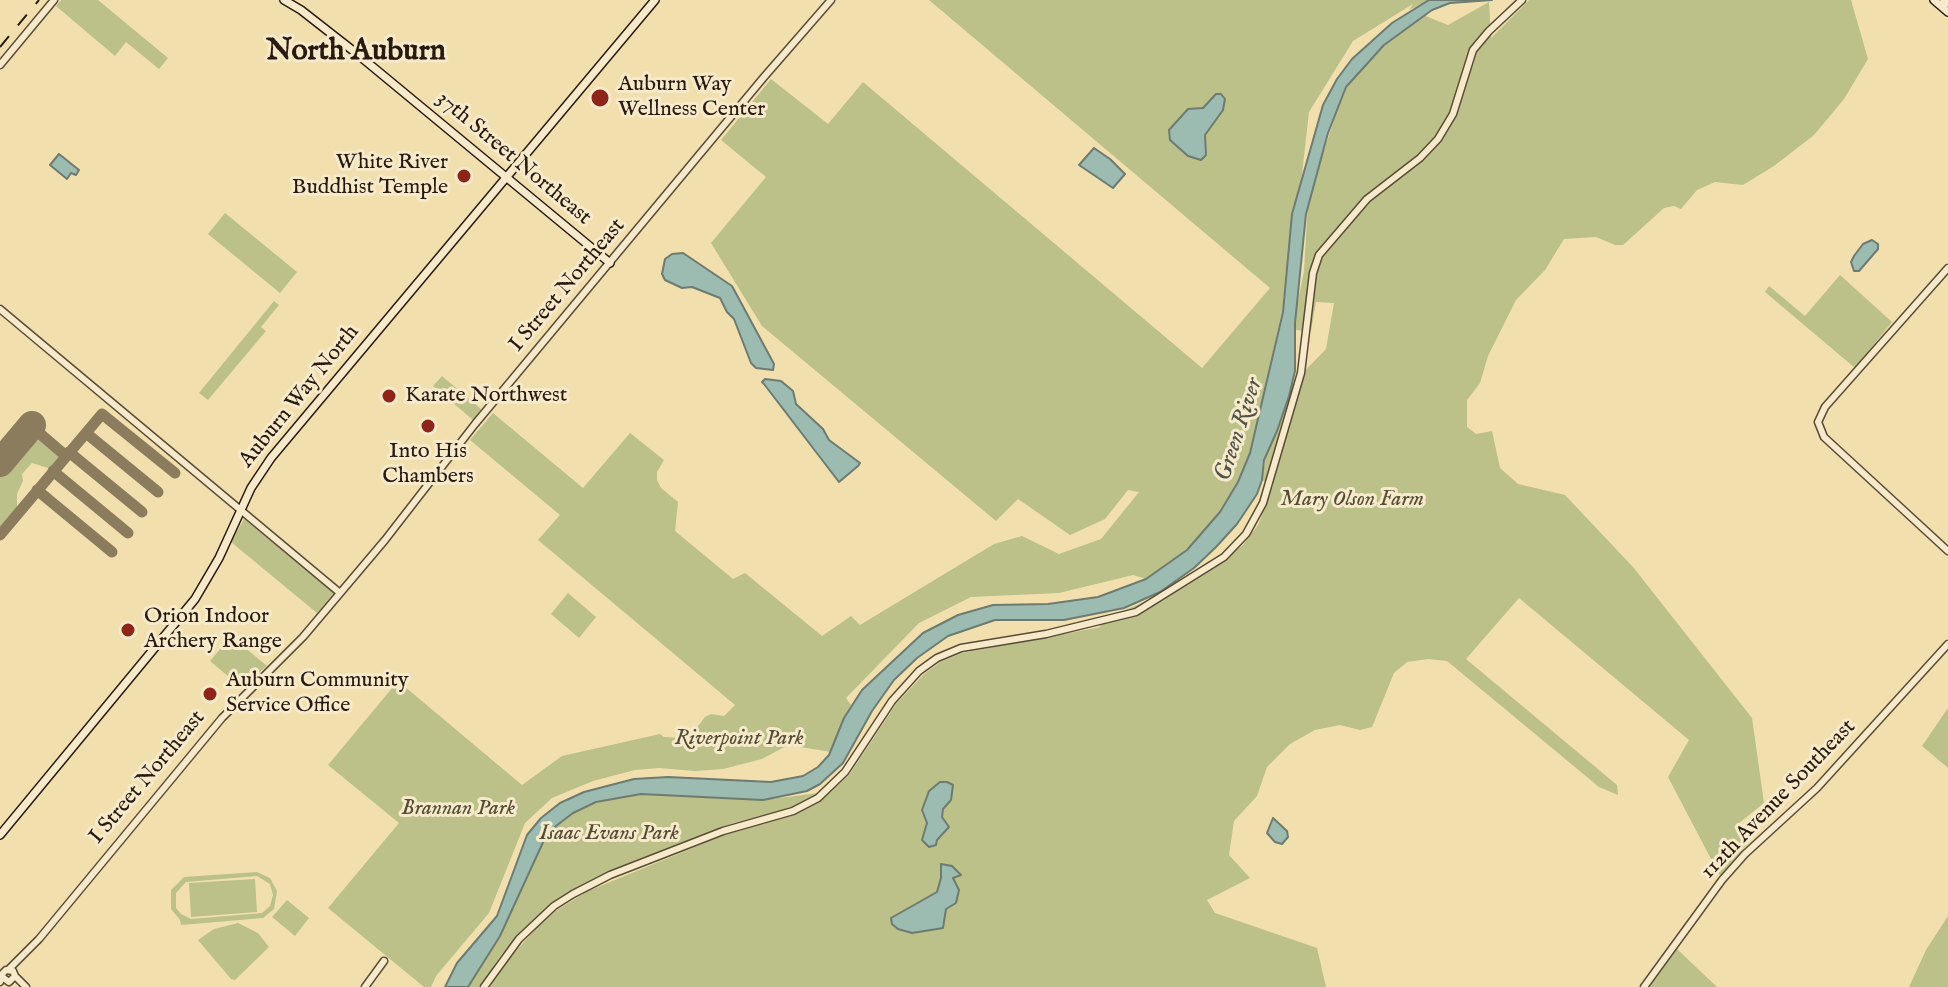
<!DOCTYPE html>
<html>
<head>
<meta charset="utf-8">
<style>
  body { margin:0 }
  canvas { display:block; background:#f1dfae }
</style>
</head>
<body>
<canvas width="1948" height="987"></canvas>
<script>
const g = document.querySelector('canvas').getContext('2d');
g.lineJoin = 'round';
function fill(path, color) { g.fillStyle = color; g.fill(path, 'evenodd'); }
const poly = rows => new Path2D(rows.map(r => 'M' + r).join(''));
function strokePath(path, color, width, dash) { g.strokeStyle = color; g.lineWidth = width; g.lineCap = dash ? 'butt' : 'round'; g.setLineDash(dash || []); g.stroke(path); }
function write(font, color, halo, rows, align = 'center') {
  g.font = font + ' "IM FELL English",serif'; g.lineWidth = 6; g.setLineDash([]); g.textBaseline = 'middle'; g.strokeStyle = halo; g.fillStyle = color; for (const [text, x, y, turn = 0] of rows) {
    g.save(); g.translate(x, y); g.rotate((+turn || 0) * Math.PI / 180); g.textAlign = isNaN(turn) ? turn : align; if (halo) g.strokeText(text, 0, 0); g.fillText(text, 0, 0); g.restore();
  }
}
fill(poly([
  [61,0,98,0,168,58,159,69,126,42,115,56,56,6],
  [929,0,1429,0,1409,10,1413,4,1353,41,1309,112,1301,183,1292,214,1285,297,1255,433,1245,467,1230,497,1205,531,1178,557,1146,579,1133,575,1059,593,971,597,919,623,846,698,851,705,831,752,788,745,762,759,723,769,695,771,659,768,635,770,593,781,552,798,525,823,489,913,436,976,431,987,424,987,328,908,399,823,328,765,398,681,522,785,562,756,660,734,664,737,681,738,692,734,705,717,711,714,724,716,735,705,538,540,560,515,470,440,493,413,583,488,630,433,664,460,657,472,657,480,661,488,678,502,675,531,733,579,745,573,822,636,851,616,860,625,994,544,1022,536,1059,554,1101,539,1139,492,1128,490,1105,519,1070,535,1018,499,996,521,762,326,711,243,766,177,721,140,771,79,828,124,863,82,1202,368,1270,288],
  [1529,0,1851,0,1868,59,1844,99,1814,135,1774,166,1743,185,1715,182,1697,190,1681,209,1674,206,1664,208,1623,245,1615,245,1596,237,1564,239,1545,270,1516,300,1488,356,1480,383,1467,400,1467,427,1476,434,1492,431,1500,468,1518,484,1565,495,1633,567,1752,718,1764,803,1734,827,1747,844,1720,876,1668,777,1689,740,1519,598,1466,659,1617,785,1618,795,1599,787,1447,661,1428,659,1407,662,1394,673,1372,727,1360,730,1340,725,1315,730,1290,744,1267,767,1257,796,1234,821,1229,855,1250,878,1207,900,1215,913,1317,948,1326,987,489,987,509,959,537,927,557,910,588,891,724,835,795,815,820,802,849,775,896,704,923,675,940,662,962,653,1101,627,1097,622,1177,588,1243,545,1258,525,1269,498,1273,485,1262,480,1266,455,1277,431,1292,384,1326,349,1334,303,1316,302,1311,331,1295,330,1296,311,1304,271,1308,202,1342,94,1360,68,1395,36,1423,15,1448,25,1489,2,1491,38],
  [225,213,297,272,280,293,208,234],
  [1840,275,1892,322,1855,368,1765,292,1769,286,1805,316],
  [274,301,279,305,261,327,266,331,208,400,199,393],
  [442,376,481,409,473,420,433,386],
  [35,434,62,457,51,469,32,463,22,474,23,481,17,494,17,510,0,531,0,475],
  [244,519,334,593,317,613,231,542],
  [568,593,596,617,579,638,551,614],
  [231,636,267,666,241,687,210,661],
  [1948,708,1948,768,1922,746],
  [819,793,785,810,733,823,608,871,584,883,558,898,526,927,501,955,480,987,468,987,500,936,545,838,565,818,579,810,602,801,641,794,763,800],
  [257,872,270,878,277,891,274,909,263,918,181,925,180,920,171,909,171,890,184,877],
  [257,876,270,884,273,895,270,906,262,913,191,919,181,914,176,908,176,893,186,882],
  [255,879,257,912,191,917,189,883],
  [287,900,309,918,295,936,272,917],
  [1948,916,1948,987,1909,987,1926,950],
  [238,923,258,933,269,947,235,980,231,979,198,940,214,929],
  [1677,949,1717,987,1648,987]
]), '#bbc189');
const water = poly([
  [1429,0,1492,0,1450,3,1432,10,1384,45,1346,87,1328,133,1306,214,1295,323,1295,371,1289,396,1277,431,1264,460,1262,480,1257,494,1237,524,1216,547,1194,568,1160,592,1124,608,1064,620,995,620,948,636,917,658,894,680,872,711,843,763,820,784,807,791,763,800,641,794,596,802,573,813,556,826,545,838,500,936,468,987,445,987,457,963,497,916,527,835,541,818,560,803,584,792,634,779,668,777,771,782,803,776,818,767,829,755,844,718,862,690,923,633,958,615,993,605,1048,604,1098,597,1146,579,1187,550,1220,512,1238,482,1250,453,1283,312,1292,214,1323,105,1337,79,1352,59,1392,23,1429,0],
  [1216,94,1221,94,1225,99,1223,110,1205,135,1206,155,1201,160,1188,156,1170,140,1169,130,1188,109,1203,108,1216,94],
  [1094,148,1110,159,1125,174,1113,188,1079,165,1094,148],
  [59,154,79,170,76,175,71,173,67,179,50,165,59,154],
  [1872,240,1878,244,1878,249,1859,271,1854,271,1851,262,1854,256,1863,244,1872,240],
  [683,253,732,286,774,364,773,370,756,368,751,363,734,319,727,312,720,298,692,287,682,288,665,280,662,274,665,259,672,254,683,253],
  [765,379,781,381,793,391,796,404,823,429,829,440,860,463,858,466,839,482,764,384,762,382,765,379],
  [940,782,947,782,953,785,951,800,943,809,942,817,949,827,937,840,936,845,929,847,922,840,927,823,922,810,929,791,940,782],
  [1273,818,1287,831,1288,837,1282,844,1275,842,1267,833,1273,818],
  [941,864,952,866,961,875,953,878,959,890,956,903,946,909,943,928,912,933,898,929,892,924,891,918,937,892,941,878,941,864]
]);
fill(water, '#9cbcb1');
strokePath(water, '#6e7b70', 2);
strokePath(poly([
  [31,426,66,456],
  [86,433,158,492],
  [69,452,142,512],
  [53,471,128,533],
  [37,490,112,552],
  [0,535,102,414,175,473]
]), '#8c7c5e', 11);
strokePath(poly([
  [0,463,32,425]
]), '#8c7c5e', 28);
const tertiary = poly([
  [0,65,54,0],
  [1948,268,1825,407,1818,422,1824,437,1948,551],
  [0,309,340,593],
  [9,969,39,939,222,718,303,637,385,540,475,424,764,77,831,0],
  [15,976,26,987],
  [0,982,3,973,6,970,13,971,15,976,9,982,2,977],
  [365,987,384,961],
  [484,987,519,939,554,906,573,894,610,875,723,831,793,811,818,798,845,772,892,701,919,671,937,658,961,648,1046,634,1136,612,1224,557,1246,534,1263,503,1301,373,1313,273,1319,255,1367,199,1420,158,1438,139,1453,114,1473,50,1489,31,1522,0],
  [1644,987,1722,880,1745,854,1817,788,1948,644]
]);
const secondary = poly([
  [284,0,301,10,356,53,610,263],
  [1934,0,1948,12],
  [1944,0,1948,3],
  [0,835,195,599,219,558,251,488,271,458,655,0]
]);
strokePath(tertiary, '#5a4b37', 9);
strokePath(secondary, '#281a0f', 10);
strokePath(tertiary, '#f6eaca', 6);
strokePath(secondary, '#f6eaca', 7);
strokePath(poly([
  [0,47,39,0]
]), '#281a0f', 2, [14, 14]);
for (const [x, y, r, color] of [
  [600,98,10,"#8f2418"],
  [464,176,8,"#8f2418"],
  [389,396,8,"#8f2418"],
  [428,426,8,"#8f2418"],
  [128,630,8,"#8f2418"],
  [210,694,8,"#8f2418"]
]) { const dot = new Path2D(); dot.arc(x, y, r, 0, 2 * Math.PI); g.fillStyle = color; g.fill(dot); strokePath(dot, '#f6eaca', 3); }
write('22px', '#281a0f', '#f6eaca', [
  ["Auburn Way",618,85],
  ["Wellness Center",618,110],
  ["White River",448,163,"right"],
  ["Buddhist Temple",448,188,"right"],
  ["Karate Northwest",405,396],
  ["Into His",428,452,"center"],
  ["Chambers",428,477,"center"],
  ["Orion Indoor",144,617],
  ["Archery Range",144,642],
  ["Auburn Community",226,681],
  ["Service Office",226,706]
], 'left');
write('22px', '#281a0f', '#f6eaca', [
  ["37th Street Northeast",513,159,40],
  ["I Street Northeast",568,286,-50],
  ["Auburn Way North",300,397,-51],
  ["I Street Northeast",148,778,-50],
  ["112th Avenue Southeast",1779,800,-46]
]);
write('italic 22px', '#544c34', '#f6eaca', [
  ["Mary Olson Farm",1352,500],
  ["Riverpoint Park",739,739],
  ["Brannan Park",458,809],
  ["Isaac Evans Park",609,834]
]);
write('italic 24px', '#515348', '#f6eaca', [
  ["Green River",1240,430,-72]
]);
write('bold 30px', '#281a0f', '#f6eaca', [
  ["North Auburn",356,53]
]);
</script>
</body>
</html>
